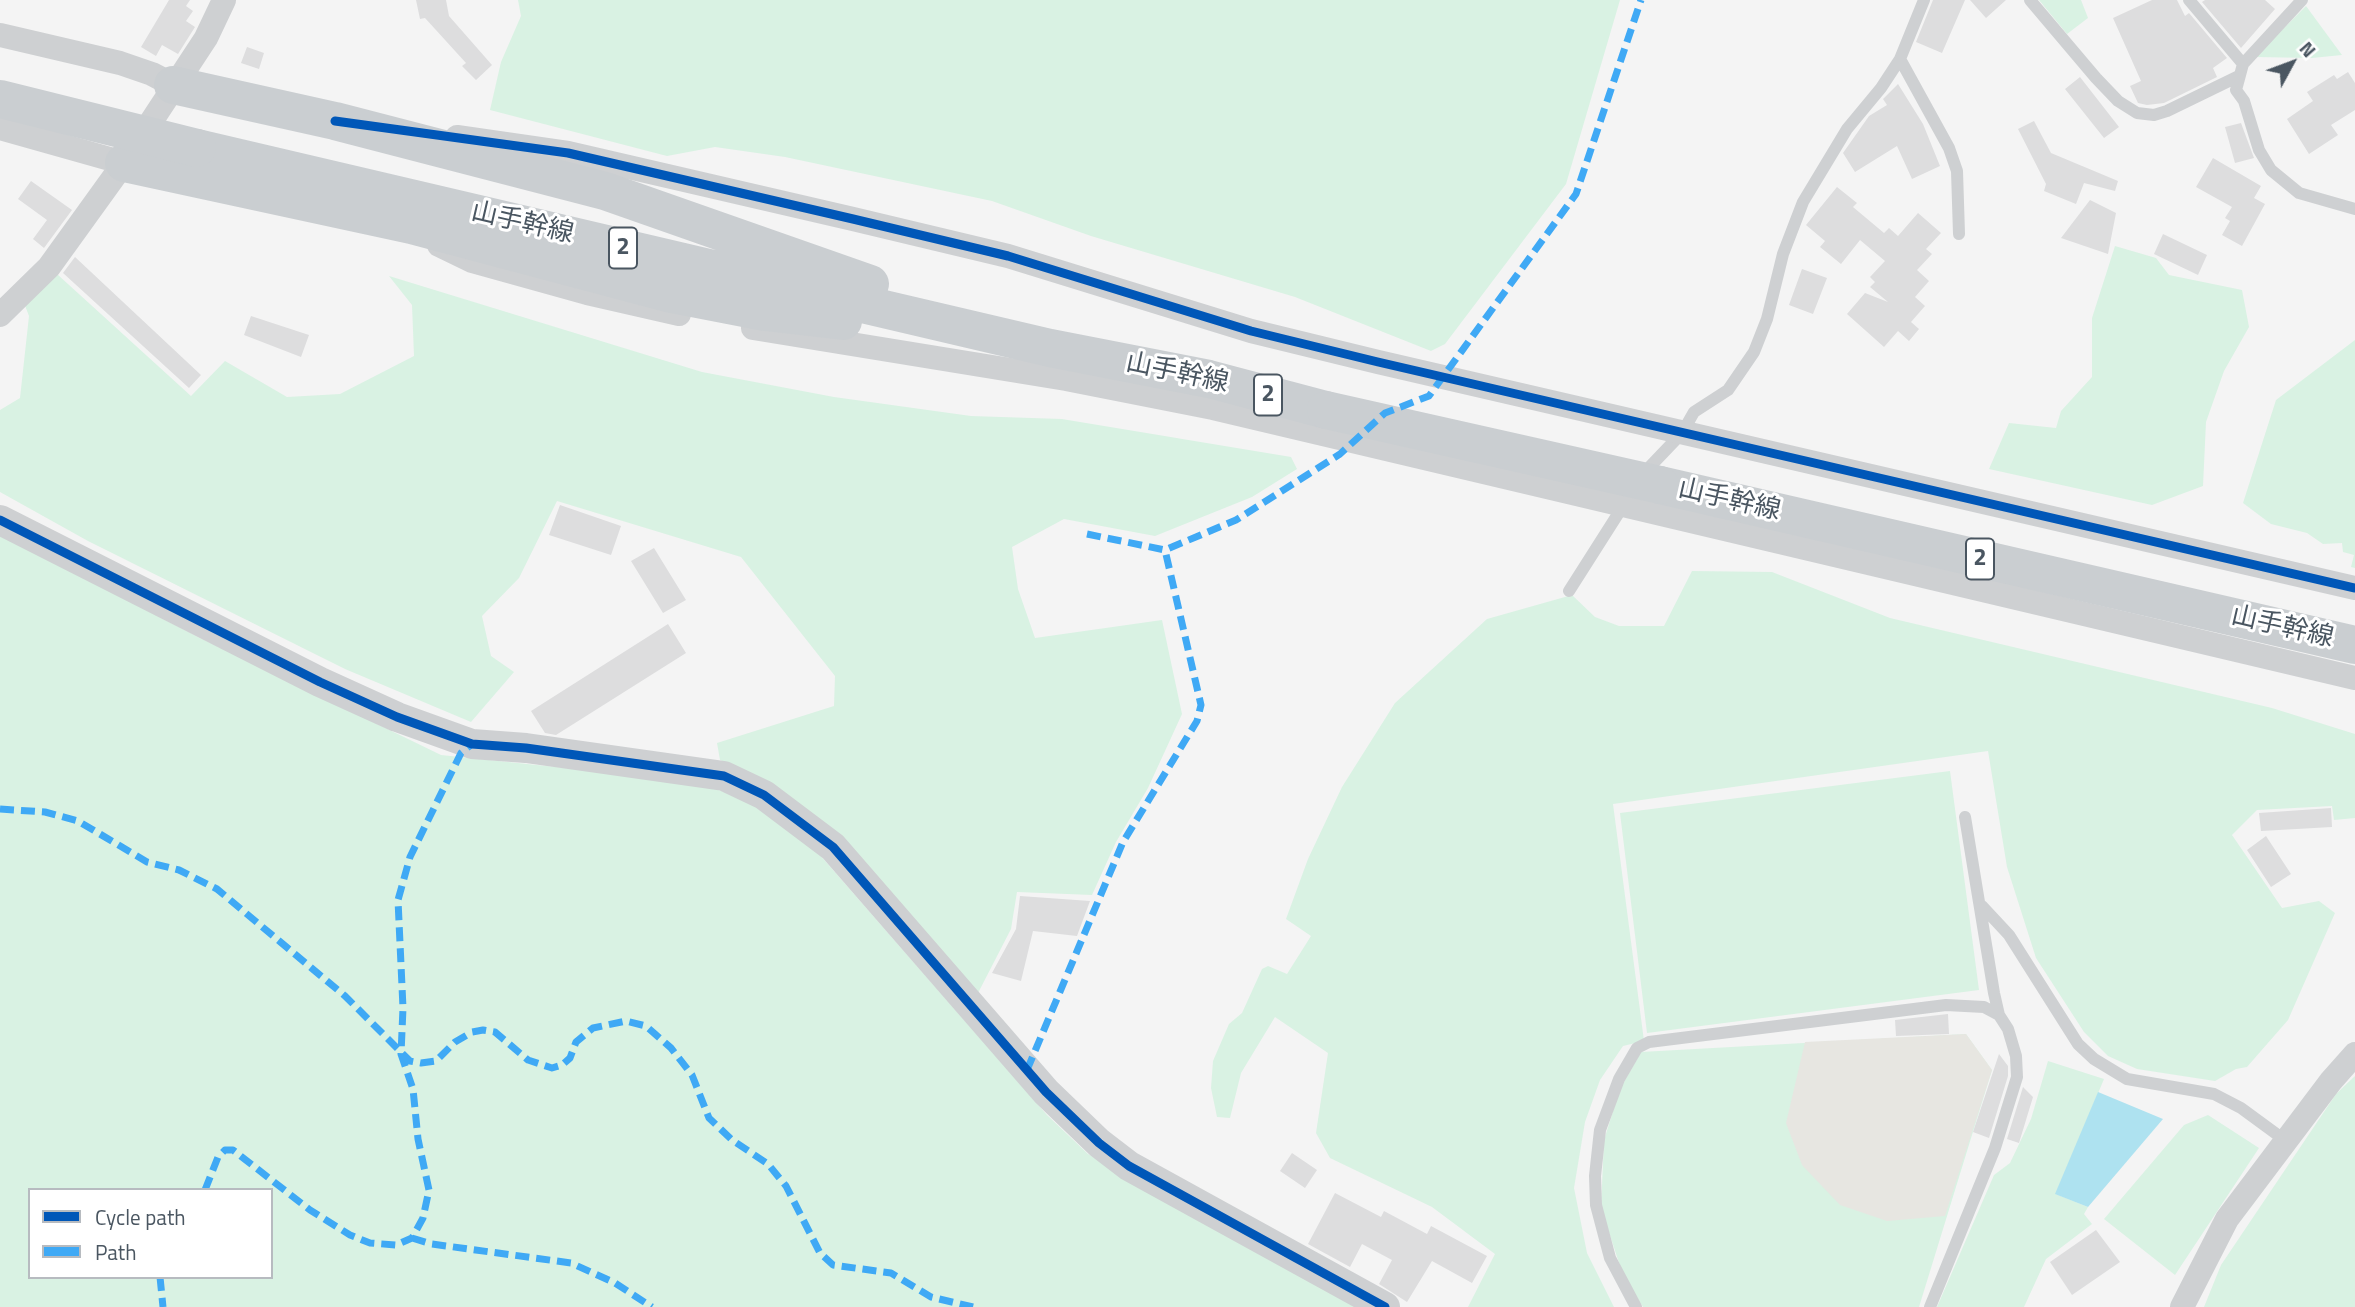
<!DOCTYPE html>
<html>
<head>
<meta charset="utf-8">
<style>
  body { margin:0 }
  #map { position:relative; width:2355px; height:1307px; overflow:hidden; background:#f4f4f4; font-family:"Titillium Web",sans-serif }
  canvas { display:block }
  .legend { position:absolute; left:28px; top:1188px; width:245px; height:91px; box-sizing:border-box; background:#fff; border:2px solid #b7bbc0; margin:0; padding:9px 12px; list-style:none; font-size:21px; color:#4a5661 }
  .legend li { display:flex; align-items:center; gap:14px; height:35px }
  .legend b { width:35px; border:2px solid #b7bbc0 }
  .north { position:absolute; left:2257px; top:28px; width:70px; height:70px; -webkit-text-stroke:5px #fff; paint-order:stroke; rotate:49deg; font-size:19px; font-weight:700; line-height:28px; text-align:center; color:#4a5661 }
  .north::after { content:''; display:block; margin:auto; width:24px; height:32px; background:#4a5661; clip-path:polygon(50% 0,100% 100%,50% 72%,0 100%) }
</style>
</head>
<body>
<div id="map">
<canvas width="2355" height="1307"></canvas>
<ul class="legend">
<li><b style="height:9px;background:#0057b8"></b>Cycle path</li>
<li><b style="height:9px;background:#3fa9f5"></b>Path</li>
</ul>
<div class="north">N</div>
</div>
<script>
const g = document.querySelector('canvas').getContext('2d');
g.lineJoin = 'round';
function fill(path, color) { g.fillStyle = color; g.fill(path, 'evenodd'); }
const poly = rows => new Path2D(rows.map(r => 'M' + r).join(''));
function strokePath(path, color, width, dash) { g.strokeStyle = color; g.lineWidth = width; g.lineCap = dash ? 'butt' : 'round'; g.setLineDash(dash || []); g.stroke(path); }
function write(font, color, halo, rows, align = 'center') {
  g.font = font + ' "Titillium Web","Noto Sans JP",sans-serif'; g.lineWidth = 6; g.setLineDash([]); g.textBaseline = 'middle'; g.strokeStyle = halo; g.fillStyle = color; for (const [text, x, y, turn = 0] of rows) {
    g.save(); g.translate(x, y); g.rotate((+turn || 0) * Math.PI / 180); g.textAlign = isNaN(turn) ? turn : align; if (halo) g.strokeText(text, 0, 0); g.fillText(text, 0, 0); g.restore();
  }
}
fill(poly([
  [518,0,1620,0,1566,184,1445,344,1431,351,1295,297,1091,236,992,201,785,157,715,147,667,156,490,110,501,62,521,16],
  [2039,0,2081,0,2088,18,2067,34],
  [2306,6,2342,55,2312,58,2255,57],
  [2115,246,2156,258,2169,275,2242,290,2249,327,2224,371,2206,422,2203,486,2152,505,1989,469,2009,423,2056,428,2061,411,2092,377,2092,318],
  [57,274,191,396,225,361,287,397,340,394,414,356,412,305,389,276,702,372,834,397,971,416,1062,419,1291,457,1297,469,1252,497,1155,536,1064,519,1012,547,1018,589,1035,638,1162,620,1182,714,1148,788,1116,842,1092,895,1017,892,1011,929,977,995,767,782,720,760,717,743,834,706,835,676,741,557,557,501,519,578,482,616,491,656,514,672,471,722,345,669,88,541,0,492,0,410,20,398,29,316,24,303],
  [2355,340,2355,568,2351,567,2354,555,2343,552,2342,543,2323,544,2307,533,2271,524,2243,503,2276,400],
  [0,534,196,636,441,755,690,781,747,799,820,855,1047,1115,1088,1154,1361,1307,0,1307],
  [30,1190,271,1190,271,1277,30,1277],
  [1692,571,1772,572,1890,618,2272,708,2355,734,2355,818,2334,820,2332,806,2257,810,2232,835,2282,908,2319,901,2335,913,2288,1020,2247,1067,2236,1069,2215,1081,2137,1069,2108,1056,2084,1032,2036,958,2007,867,1988,751,1613,804,1644,1041,1623,1046,1600,1080,1585,1122,1574,1188,1587,1253,1614,1307,1468,1307,1495,1254,1432,1207,1330,1158,1316,1133,1328,1053,1275,1017,1241,1073,1230,1118,1217,1117,1211,1088,1213,1061,1229,1024,1242,1013,1262,969,1268,966,1287,974,1311,936,1286,919,1308,859,1342,787,1395,703,1487,619,1572,595,1595,617,1619,626,1664,626],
  [1950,771,1979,990,1647,1033,1620,813],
  [1966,1034,1992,1070,1919,1307,1643,1307,1623,1275,1601,1208,1604,1140,1620,1089,1641,1052],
  [2048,1061,2104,1079,2056,1194,2088,1207,2084,1214,2092,1224,2046,1259,2024,1307,1937,1307,1994,1175,2010,1163,2031,1119],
  [2355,1076,2355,1307,2204,1307,2221,1265,2336,1094],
  [2208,1115,2259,1148,2175,1275,2104,1219,2184,1125]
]), '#d9f2e3');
fill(poly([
  [1966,1034,1992,1070,1945,1216,1887,1221,1840,1205,1802,1165,1786,1123,1805,1042]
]), '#e7e6e1');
fill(poly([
  [2098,1092,2163,1119,2088,1207,2055,1194]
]), '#aee2f0');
fill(poly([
  [169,0,190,0,186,6,193,11,186,21,195,27,178,54,162,45,156,56,141,47],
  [416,0,446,0,449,16,492,65,476,80,462,66,466,63,425,18,420,19],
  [1933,0,1965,0,1942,53,1916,42],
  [1970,0,2006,0,1986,18],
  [2152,0,2177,0,2185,16,2189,13,2227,58,2213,68,2217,77,2164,103,2147,105,2138,103,2130,86,2141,81,2113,18],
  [2205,0,2265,0,2275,9,2241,48,2202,2],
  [247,47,264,53,259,69,241,63],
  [2348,72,2355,83,2355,110,2331,125,2338,135,2309,154,2287,119,2313,101,2307,92,2334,75,2337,79],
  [2080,77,2119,127,2104,138,2065,89],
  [1898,84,1923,124,1940,166,1912,179,1897,146,1855,172,1843,153,1869,116,1887,105,1883,99],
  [2034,121,2051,153,2118,181,2115,191,2084,183,2076,204,2044,191,2046,184,2018,129],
  [2241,123,2254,158,2235,163,2225,127],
  [2213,158,2261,186,2254,198,2265,204,2242,246,2222,235,2230,221,2225,218,2232,207,2196,187],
  [31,181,72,210,44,248,33,239,47,220,18,199],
  [1837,187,1857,203,1853,207,1884,233,1889,228,1898,236,1918,213,1941,233,1926,249,1932,254,1917,270,1929,281,1915,297,1925,306,1911,322,1919,329,1909,341,1898,331,1884,347,1847,314,1865,293,1888,302,1870,287,1875,282,1870,277,1885,261,1860,240,1841,264,1820,247,1825,241,1806,225],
  [2090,200,2116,213,2108,254,2061,238],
  [2163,234,2207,255,2198,275,2154,254],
  [75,257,201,375,189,388,63,273],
  [1802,269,1827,278,1813,314,1789,305],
  [251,316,309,335,301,357,244,335],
  [560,505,621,526,611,555,549,535],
  [654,548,686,600,663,613,631,561],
  [668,624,686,653,556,735,545,733,531,711],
  [2331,808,2332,827,2261,831,2259,813],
  [2266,836,2291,874,2271,887,2247,850],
  [1020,896,1090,901,1077,936,1033,931,1021,981,992,973,1016,929],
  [1948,1014,1949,1034,1896,1036,1895,1020],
  [1999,1054,2008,1066,2008,1076,1989,1138,1973,1132],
  [2023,1087,2033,1097,2019,1143,2007,1139],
  [1292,1153,1317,1170,1305,1188,1280,1171],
  [1335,1193,1381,1217,1384,1211,1427,1234,1431,1226,1487,1256,1472,1283,1432,1261,1407,1302,1379,1284,1392,1260,1362,1244,1350,1267,1308,1244],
  [2096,1230,2120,1262,2072,1295,2050,1262]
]), '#ddddde');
strokePath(poly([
  [2030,0,2096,78,2118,101,2137,113,2154,115,2167,111,2239,76],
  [2189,0,2243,64],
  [2302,0,2243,64,2236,90,2244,101,2259,150,2271,170,2299,193,2355,209],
  [1900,59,1949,148,1957,171,1959,234],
  [1642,475,1682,433,1694,412,1728,390,1754,352,1767,319,1783,254,1803,202,1847,129,1881,88,1900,59,1924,0],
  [1569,591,1625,503],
  [1982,906,2009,935,2078,1044,2094,1059,2127,1079,2214,1094,2241,1108,2286,1141],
  [1636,1307,1610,1258,1596,1205,1595,1176,1600,1130,1619,1079,1637,1048,1649,1042,1946,1005,1984,1007,1999,1015],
  [1930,1307,1995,1148,2017,1077,2016,1056,2008,1029,1999,1015,1994,993,1965,817]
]), '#ced0d2', 12);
strokePath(poly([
  [0,35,120,63,152,74,173,85],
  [0,128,124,163],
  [457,137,568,153,853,219,1008,256,1251,331,1378,362,2355,588],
  [439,245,472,261,587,293,679,314],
  [0,315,49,267,124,163,206,38,224,0],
  [753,328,1066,379,1213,408,2355,678],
  [2182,1307,2227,1219,2331,1081,2355,1054]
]), '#ced0d2', 24);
strokePath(poly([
  [0,520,320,682,397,717,472,744,526,748,724,776,764,795,833,847,1046,1092,1099,1143,1129,1166,1385,1307]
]), '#ced0d2', 30);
strokePath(poly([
  [173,85,335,121,605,191,870,284],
  [197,148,1050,348,1209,379,1326,410],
  [124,163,411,225,667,293,765,312,843,321],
  [1660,485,2355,645]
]), '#caced1', 38);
strokePath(poly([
  [0,99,197,148],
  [1326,410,1660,485]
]), '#caced1', 38);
strokePath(poly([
  [1087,534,1165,550,1236,520,1340,454,1385,413,1429,396,1576,194,1641,0],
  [0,809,45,812,78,821,147,862,179,870,217,889,345,996,410,1061,421,1063,436,1061,455,1042,472,1032,483,1030,495,1032,528,1060,552,1068,562,1065,570,1058,576,1042,593,1028,626,1021,646,1026,671,1048,692,1075,709,1118,732,1140,768,1164,786,1186,820,1253,833,1265,891,1273,931,1297,973,1307],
  [1027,1070,1123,842,1197,721,1201,705,1165,550],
  [205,1190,218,1157,225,1150,233,1150,310,1210,350,1235,370,1243,396,1245,412,1238,423,1218,429,1190,418,1139,413,1089,401,1054,403,1008,398,900,410,857,461,753,472,744],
  [412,1238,432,1244,571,1263,615,1283,652,1307],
  [160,1277,163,1307]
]), '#3fa9f5', 7, [14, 7]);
strokePath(poly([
  [335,121,568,153,853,219,1008,256,1251,331,1378,362,2355,588],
  [0,520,320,682,397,717,472,744,526,748,724,776,764,795,833,847,1046,1092,1099,1143,1129,1166,1385,1307]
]), '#0057b8', 9);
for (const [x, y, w] of [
  [623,248,28],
  [1268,395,28],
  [1980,559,28]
]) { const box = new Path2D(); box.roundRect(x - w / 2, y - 20.5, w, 41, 5); g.fillStyle = '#fff'; g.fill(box); strokePath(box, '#4a5661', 2); }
write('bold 24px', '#4a5661', null, [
  ["2",623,248],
  ["2",1268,395],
  ["2",1980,559]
]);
write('26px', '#4a5661', '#fff', [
  ["山手幹線",522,224,13],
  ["山手幹線",1177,374,12],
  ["山手幹線",1729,501,13],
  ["山手幹線",2282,628,13]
]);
</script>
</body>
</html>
